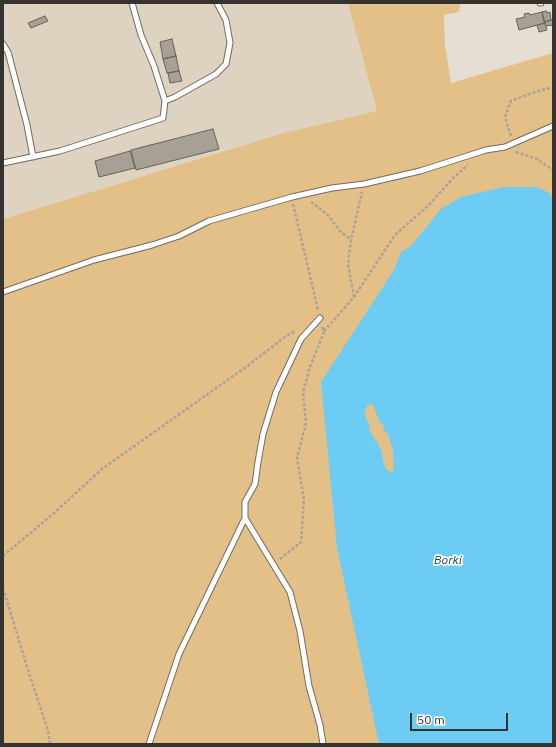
<!DOCTYPE html>
<html>
<head>
<meta charset="utf-8">
<style>
  body { margin:0 }
  #map { position:relative; width:556px; height:747px; overflow:hidden; background:#e6ded3; font-family:"IBM Plex Sans",sans-serif }
  canvas { display:block }
  .frame { position:absolute; inset:0; border:4px solid #36332f; pointer-events:none }
  .scale { position:absolute; left:410px; top:713px; width:98px; height:18px; box-sizing:border-box; border:2px solid #36332f; border-top:0; padding-left:5px; font-size:12px; line-height:14px; white-space:nowrap; color:#36332f; -webkit-text-stroke:3px #fff; paint-order:stroke }
</style>
</head>
<body>
<div id="map">
<canvas width="556" height="747"></canvas>
<div class="frame"></div>
<div class="scale">50 m</div>
</div>
<script>
const g = document.querySelector('canvas').getContext('2d');
g.lineJoin = 'round';
function fill(path, color) { g.fillStyle = color; g.fill(path, 'evenodd'); }
const poly = rows => new Path2D(rows.map(r => 'M' + r).join(''));
function strokePath(path, color, width, dash) { g.strokeStyle = color; g.lineWidth = width; g.lineCap = dash ? 'butt' : 'round'; g.setLineDash(dash || []); g.stroke(path); }
function write(font, color, halo, rows, align = 'center') {
  g.font = font + ' "IBM Plex Sans",sans-serif'; g.lineWidth = 3.5; g.setLineDash([]); g.textBaseline = 'middle'; g.strokeStyle = halo; g.fillStyle = color; for (const [text, x, y, turn = 0] of rows) {
    g.save(); g.translate(x, y); g.rotate((+turn || 0) * Math.PI / 180); g.textAlign = isNaN(turn) ? turn : align; if (halo) g.strokeText(text, 0, 0); g.fillText(text, 0, 0); g.restore();
  }
}
fill(poly([
  [3,3,348,3,377,111,287,132,3,219]
]), '#ded2c1');
fill(poly([
  [348,3,460,3,459,12,444,15,445,45,451,83,553,53,553,744,3,744,3,219,287,132,377,111]
]), '#e4c089');
fill(poly([
  [504,187,536,187,548,192,553,199,553,744,379,744,337,548,321,382,394,270,401,252,410,247,441,209,461,197],
  [368,404,373,405,380,423,384,425,383,429,388,434,393,451,394,470,390,472,386,469,383,461,382,452,378,444,369,430,370,426,365,415,365,411]
]), '#6cccf4');
const building = poly([
  [546,11,547,13,550,12,551,20,544,22,542,12,546,11],
  [542,12,545,23,519,30,516,19,525,17,524,14,529,13,530,15,542,12],
  [45,16,48,21,31,28,28,23,45,16],
  [551,20,553,20,553,25,546,26,544,22,551,20],
  [545,23,547,30,539,32,537,25,545,23],
  [172,39,176,56,163,59,160,42,172,39],
  [176,56,179,71,167,73,163,59,176,56],
  [179,71,182,81,170,83,168,73,179,71],
  [213,129,219,149,136,170,131,150,213,129],
  [130,151,135,168,99,177,95,161,130,151]
]);
fill(building, '#a7a095');
strokePath(building, '#696258', 1);
const service = poly([
  [540,3,541,3],
  [3,44,8,52,27,125,33,157],
  [165,101,175,97,216,74,226,64,230,43,226,20,217,3],
  [3,163,60,151,163,118,165,101,154,66,141,35,132,3],
  [3,292,94,260,152,245,179,236,209,221,292,197,332,188,364,184,420,171,486,150,505,147,553,126],
  [245,518,290,592,300,631,309,686,320,725,323,744],
  [149,744,179,654,245,518,245,502,255,484,258,462,263,434,276,392,301,339,320,318]
]);
strokePath(service, '#716a60', 7);
strokePath(poly([
  [511,136,505,117,511,101,535,92,553,87],
  [516,152,537,159,553,170],
  [311,202,327,214,340,231,351,240],
  [293,204,318,310],
  [354,297,348,264,351,240,362,192],
  [324,331,354,297,395,235,429,205,453,178,468,165],
  [3,556,53,514,102,469,246,367,285,337,295,331],
  [280,559,301,542,304,500,297,458,306,423,303,392,310,367,324,332,322,326],
  [3,588,28,670,48,730,50,744]
]), '#a9a29a', 2.5, [3, 2]);
strokePath(service, '#fff', 5);
write('italic 12px', '#194455', '#fff', [
  ["Borki",448,561]
]);
</script>
</body>
</html>
